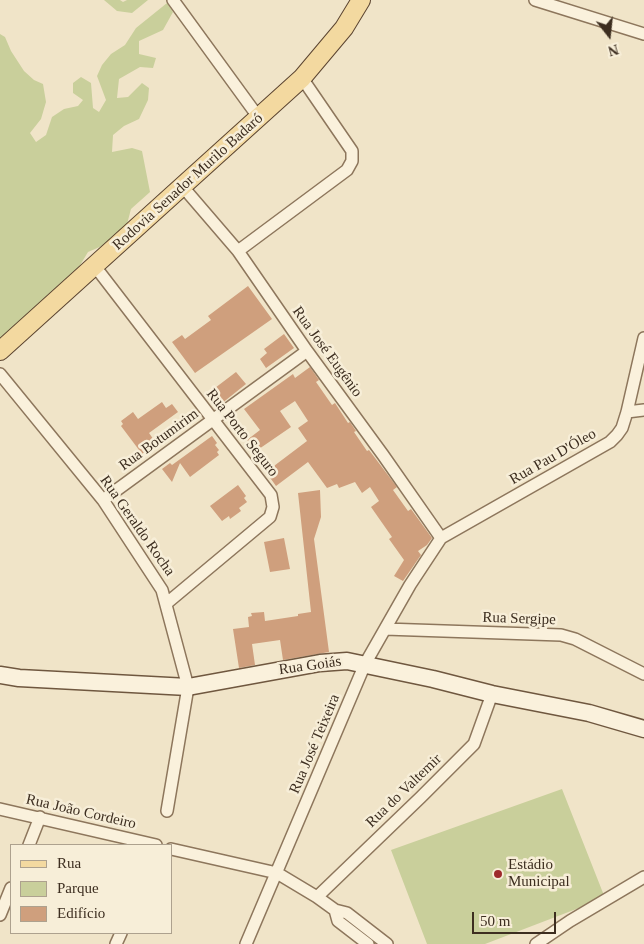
<!DOCTYPE html>
<html>
<head>
<meta charset="utf-8">
<style>
  body { margin:0 }
  #map { position:relative; width:644px; height:944px; overflow:hidden; background:#f0e4c8; font-family:"Times New Roman",serif }
  canvas { display:block }
  .legend { position:absolute; left:10px; top:844px; width:162px; height:90px; box-sizing:border-box; background:#f7eed8; border:1px solid #ada18e; margin:0; padding:6px 9px; list-style:none; font-size:15px; color:#3d2e20 }
  .legend li { display:flex; align-items:center; gap:10px; height:25px }
  .legend b { width:25px; border:1px solid #ada18e }
  .north { position:absolute; left:584px; top:10px; width:50px; height:50px; -webkit-text-stroke:4px #f7eed8; paint-order:stroke; rotate:164deg; font-size:14px; font-weight:700; line-height:20px; text-align:center; color:#3d2e20 }
  .north::after { content:''; display:block; margin:auto; width:18px; height:22px; background:#3d2e20; clip-path:polygon(50% 0,100% 100%,50% 72%,0 100%) }
  .scale { position:absolute; left:472px; top:912px; width:84px; height:22px; box-sizing:border-box; border:2px solid #3d2e20; border-top:0; padding-left:6px; font-size:15px; line-height:18px; white-space:nowrap; color:#3d2e20; -webkit-text-stroke:4px #f7eed8; paint-order:stroke }
</style>
</head>
<body>
<div id="map">
<canvas width="644" height="944"></canvas>
<ul class="legend">
<li><b style="height:6px;background:#f3d9a0"></b>Rua</li>
<li><b style="height:14px;background:#c9cf9b"></b>Parque</li>
<li><b style="height:14px;background:#cf9f7d"></b>Edifício</li>
</ul>
<div class="north">N</div>
<div class="scale">50 m</div>
</div>
<script>
const g = document.querySelector('canvas').getContext('2d');
g.lineJoin = 'round';
function fill(path, color) { g.fillStyle = color; g.fill(path, 'evenodd'); }
const poly = rows => new Path2D(rows.map(r => 'M' + r).join(''));
function strokePath(path, color, width, dash) { g.strokeStyle = color; g.lineWidth = width; g.lineCap = dash ? 'butt' : 'round'; g.setLineDash(dash || []); g.stroke(path); }
function write(font, color, halo, rows, align = 'center') {
  g.font = font + ' "Times New Roman",serif'; g.lineWidth = 5; g.setLineDash([]); g.textBaseline = 'middle'; g.strokeStyle = halo; g.fillStyle = color; for (const [text, x, y, turn = 0] of rows) {
    g.save(); g.translate(x, y); g.rotate((+turn || 0) * Math.PI / 180); g.textAlign = isNaN(turn) ? turn : align; if (halo) g.strokeText(text, 0, 0); g.fillText(text, 0, 0); g.restore();
  }
}
fill(poly([
  [104,0,120,0,123,2,127,0,148,0,132,13,117,11],
  [167,3,173,12,163,30,139,41,139,54,156,58,153,68,140,67,119,79,117,98,128,97,142,83,149,88,148,100,139,119,124,126,113,135,112,152,132,148,142,151,150,192,131,209,126,228,109,243,88,252,73,277,0,342,0,34,5,37,11,51,24,71,34,80,43,84,46,102,41,119,30,133,36,142,46,135,52,117,64,109,78,106,83,100,73,93,73,83,81,77,91,83,93,108,99,112,106,100,97,76,102,65,111,54,125,45,136,28],
  [562,789,605,898,485,944,427,944,391,850]
]), '#c9cf9b');
fill(poly([
  [248,286,272,319,195,373,172,342,182,335,185,339,211,320,208,316],
  [284,334,294,348,266,368,260,359,267,353,264,349],
  [310,367,319,380,316,382,332,405,335,403,348,423,350,422,356,431,354,432,367,451,369,450,397,487,393,490,408,511,411,509,432,538,427,545,418,551,421,555,403,581,394,576,404,560,389,539,392,537,371,507,379,501,370,487,362,493,355,482,339,488,337,484,327,488,308,462,276,486,266,472,307,441,298,428,308,421,295,401,280,411,291,427,256,451,247,440,260,430,244,409,293,374,295,378],
  [236,372,246,384,216,408,209,399,214,395,211,391],
  [162,402,166,408,172,404,178,412,149,433,156,443,142,454,121,426,123,424,121,421,133,412,138,419],
  [212,436,217,443,215,445,219,450,217,452,219,455,190,477,180,463,172,482,162,469,170,463,172,465],
  [238,485,246,496,244,498,247,502,239,508,241,511,230,519,229,516,222,521,210,506],
  [320,490,321,517,314,539,329,652,283,660,280,640,252,644,255,665,239,668,233,629,249,627,248,617,252,616,251,613,264,612,265,621,298,616,298,614,311,612,298,493],
  [284,538,290,569,270,572,264,542]
]), '#cf9f7d');
const street = poly([
  [173,0,259,118],
  [535,0,644,34],
  [183,187,238,251,307,351,383,455,441,538],
  [238,251,347,170,352,161,352,151,302,78],
  [94,265,271,495,273,507,270,517,167,603],
  [0,374,103,500,162,590,188,687,167,811],
  [627,412,644,410],
  [103,500,307,351],
  [385,629,561,635,575,639,644,674],
  [0,809,156,845],
  [29,845,40,817],
  [171,849,277,873,317,897,335,910,347,913,387,944],
  [317,897,421,797,474,744,492,694],
  [335,910,338,921,368,944],
  [0,915,11,888],
  [116,944,121,933],
  [246,944,365,664,410,585,441,538,610,442,617,435,622,428,627,412,644,338],
  [536,944,570,921,644,877]
]);
const secondary = poly([
  [0,675,19,678,188,687,320,663,347,661,433,679,492,694,589,713,644,729]
]);
const primary = poly([
  [0,351,302,78,344,28,361,0]
]);
strokePath(street, '#8d765c', 14);
strokePath(secondary, '#6f573f', 19);
strokePath(primary, '#5b4430', 20);
strokePath(street, '#faf1dc', 11);
strokePath(secondary, '#faf1dc', 16);
strokePath(primary, '#f3d9a0', 18);
for (const [x, y, r, color] of [
  [498,874,5,"#9e2a2b"]
]) { const dot = new Path2D(); dot.arc(x, y, r, 0, 2 * Math.PI); g.fillStyle = color; g.fill(dot); strokePath(dot, '#f7eed8', 2); }
write('15px', '#3d2e20', '#f7eed8', [
  ["Rodovia Senador Murilo Badaró",188,182,-42],
  ["Rua José Eugênio",327,352,54],
  ["Rua Porto Seguro",242,433,52],
  ["Rua Botumirim",159,440,-36],
  ["Rua Pau D'Óleo",553,457,-30],
  ["Rua Geraldo Rocha",137,526,55],
  ["Rua Sergipe",519,619,2],
  ["Rua Goiás",310,666,-8],
  ["Rua José Teixeira",315,744,-67],
  ["Rua do Valtemir",404,791,-44],
  ["Rua João Cordeiro",81,812,13]
]);
write('15px', '#3d2e20', '#f7eed8', [
  ["Estádio",508,865],
  ["Municipal",508,882]
], 'left');
</script>
</body>
</html>
